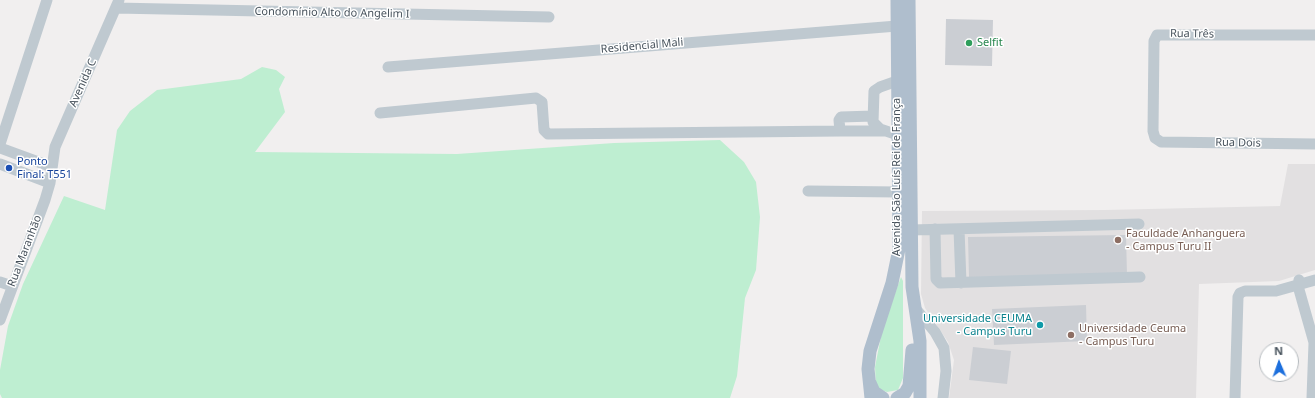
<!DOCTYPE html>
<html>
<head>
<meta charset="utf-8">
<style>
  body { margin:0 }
  #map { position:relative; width:1315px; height:398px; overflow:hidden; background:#f1efef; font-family:"Noto Sans",sans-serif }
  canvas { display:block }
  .north { position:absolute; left:1259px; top:342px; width:40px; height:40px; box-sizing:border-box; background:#fff; border:1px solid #b5babe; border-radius:50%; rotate:358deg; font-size:11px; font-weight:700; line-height:16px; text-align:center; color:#47525c }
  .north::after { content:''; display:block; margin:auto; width:14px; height:18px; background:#1c6fdd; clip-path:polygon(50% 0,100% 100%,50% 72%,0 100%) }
</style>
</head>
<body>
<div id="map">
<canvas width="1315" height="398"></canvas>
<div class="north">N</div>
</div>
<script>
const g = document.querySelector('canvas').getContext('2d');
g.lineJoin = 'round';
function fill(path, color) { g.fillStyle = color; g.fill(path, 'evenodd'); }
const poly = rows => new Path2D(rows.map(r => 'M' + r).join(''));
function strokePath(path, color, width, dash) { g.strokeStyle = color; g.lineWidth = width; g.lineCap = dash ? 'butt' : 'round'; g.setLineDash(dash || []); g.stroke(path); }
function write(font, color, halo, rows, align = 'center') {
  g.font = font + ' "Noto Sans",sans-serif'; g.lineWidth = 3; g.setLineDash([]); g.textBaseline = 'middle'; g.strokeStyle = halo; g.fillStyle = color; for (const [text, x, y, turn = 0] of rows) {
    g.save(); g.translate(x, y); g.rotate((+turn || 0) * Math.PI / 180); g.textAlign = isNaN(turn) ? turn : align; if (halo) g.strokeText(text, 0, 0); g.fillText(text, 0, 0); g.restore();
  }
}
fill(poly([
  [1288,164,1315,164,1315,270,1279,281,1199,284,1196,398,949,398,954,360,948,342,925,308,921,294,922,211,1105,210,1280,206]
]), '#e2e0e1');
fill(poly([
  [262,67,276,70,285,77,279,89,285,112,255,152,457,154,614,143,720,140,744,162,756,182,760,217,756,270,745,298,737,376,730,398,2,398,0,394,0,370,8,326,23,284,64,196,105,210,117,130,130,111,157,90,241,79],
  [901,277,903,281,903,378,898,390,887,392,879,389,876,385,875,367,883,326]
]), '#beeed1');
fill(poly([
  [946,19,993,20,992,66,945,65],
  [1126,235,1127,275,969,277,968,237],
  [1086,305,1087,341,994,345,992,309],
  [973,347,1011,351,1007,384,969,380]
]), '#cbced3');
strokePath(poly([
  [116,8,549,17],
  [1315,35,1157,35,1154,41,1153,131,1155,138,1161,142,1315,144],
  [388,67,897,26],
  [897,81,880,87,874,91,873,122,880,129,898,135],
  [380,113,536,98,542,102,544,130,548,134,840,131],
  [873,116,841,117,839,120,840,131,883,131],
  [0,144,47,0],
  [0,148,52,167],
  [0,164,50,183],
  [808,191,898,192],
  [935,229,936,279,940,283,1140,277],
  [959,229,961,283],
  [911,230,1139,224],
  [1299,280,1298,286,1315,346],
  [0,282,12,286],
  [915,308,935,332,944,348,946,371,943,398],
  [0,320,45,200,50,183,55,147,119,0],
  [1235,398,1238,297,1240,293,1245,291,1276,291,1315,280],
  [1312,398,1314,343]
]), '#bfc9d0', 11);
strokePath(poly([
  [909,0,912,287,920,341,920,398],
  [870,383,874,392,883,398],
  [871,398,868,369,870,351,892,283,899,249,897,0],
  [897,398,905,393,909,386,912,350]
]), '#afbecd', 13);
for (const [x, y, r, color] of [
  [969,43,4,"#2e9e5b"],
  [9,168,4,"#1a4fb4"],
  [1118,240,4,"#8d6e63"],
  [1040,325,4,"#0f9aa8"],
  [1071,335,4,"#8d6e63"]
]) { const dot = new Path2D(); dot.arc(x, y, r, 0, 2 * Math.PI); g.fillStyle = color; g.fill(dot); strokePath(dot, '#fff', 1.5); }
write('11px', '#47525c', '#fff', [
  ["Condomínio Alto do Angelim I",332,13,1],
  ["Rua Três",1192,34,1],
  ["Residencial Mali",642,46,-5],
  ["Avenida C",83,83,-66],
  ["Rua Dois",1238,143,1],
  ["Avenida São Luís Rei de França",897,177,-90],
  ["Rua Maranhão",25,251,-69]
]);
write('11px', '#27864d', '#fff', [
  ["Selfit",977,43]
], 'left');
write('11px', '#164399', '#fff', [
  ["Ponto",17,162],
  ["Final: T551",17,175]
], 'left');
write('11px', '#785e54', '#fff', [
  ["Faculdade Anhanguera",1126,234],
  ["- Campus Turu II",1126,247],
  ["Universidade Ceuma",1079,329],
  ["- Campus Turu",1079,342]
], 'left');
write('11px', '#0d838f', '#fff', [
  ["Universidade CEUMA",1032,319],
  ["- Campus Turu",1032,332]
], 'right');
</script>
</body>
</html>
